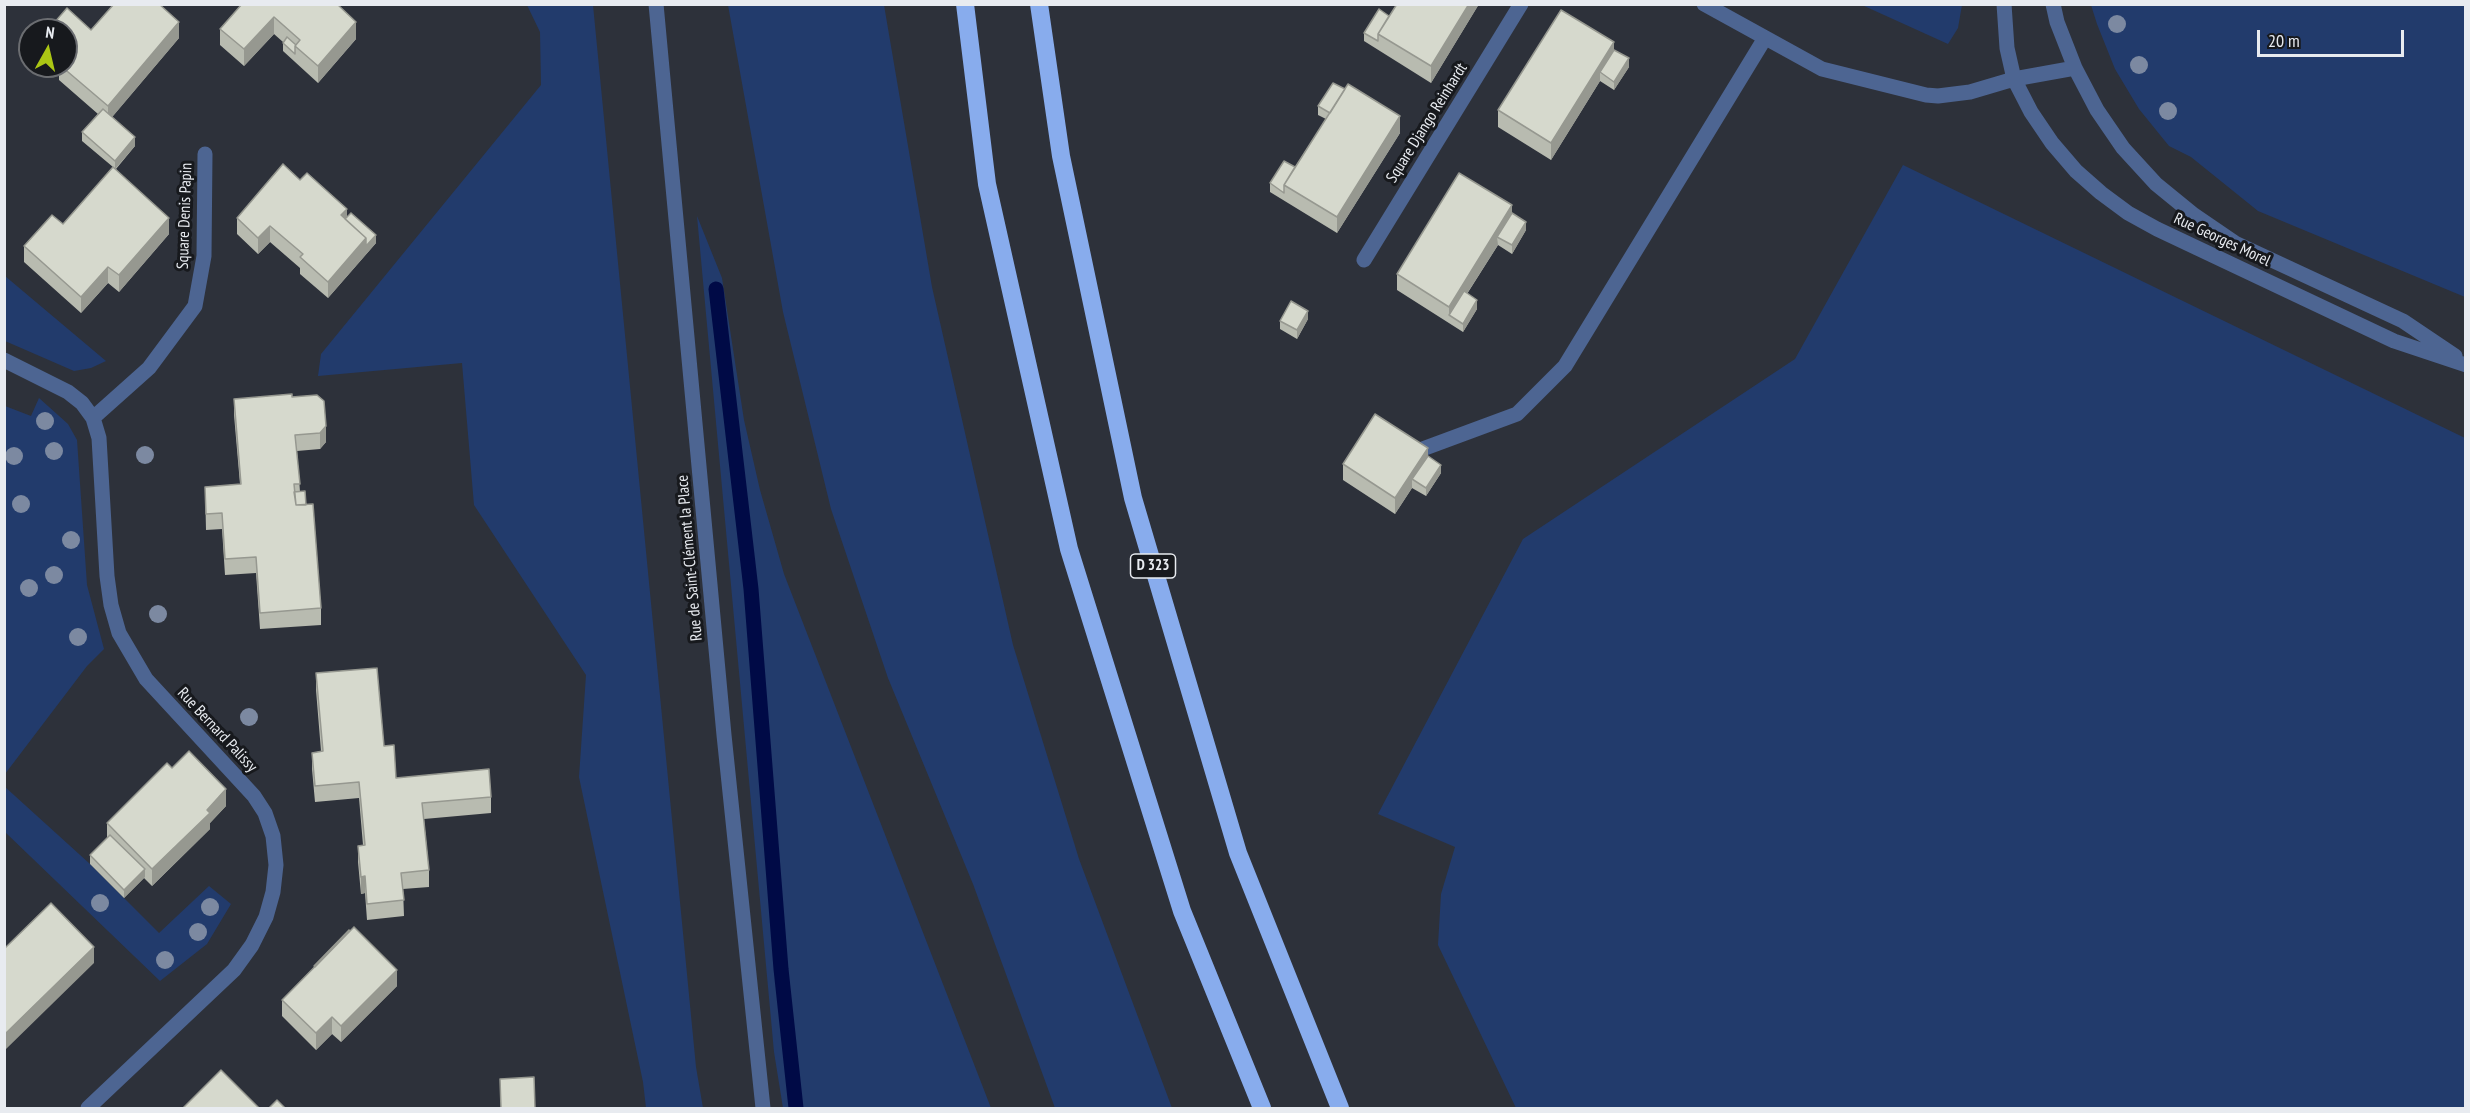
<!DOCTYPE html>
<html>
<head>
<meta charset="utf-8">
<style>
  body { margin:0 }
  #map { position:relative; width:2470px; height:1113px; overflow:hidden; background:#2d313a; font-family:"PT Sans Narrow",sans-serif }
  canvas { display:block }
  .frame { position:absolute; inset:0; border:6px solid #e8ebf0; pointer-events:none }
  .north { position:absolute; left:18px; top:18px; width:60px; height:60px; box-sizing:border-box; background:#17191d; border:2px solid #6b6d71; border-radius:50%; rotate:8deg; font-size:16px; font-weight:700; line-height:24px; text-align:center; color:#e8ebf0 }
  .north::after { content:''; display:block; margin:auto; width:21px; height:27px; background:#abc614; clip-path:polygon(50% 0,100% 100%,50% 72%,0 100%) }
  .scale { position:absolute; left:2257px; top:30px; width:147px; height:27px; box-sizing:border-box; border:3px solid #e8ebf0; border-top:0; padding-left:8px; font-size:18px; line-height:21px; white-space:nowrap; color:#e8ebf0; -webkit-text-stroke:4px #17191d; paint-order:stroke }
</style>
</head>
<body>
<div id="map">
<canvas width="2470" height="1113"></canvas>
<div class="frame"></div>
<div class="north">N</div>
<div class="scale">20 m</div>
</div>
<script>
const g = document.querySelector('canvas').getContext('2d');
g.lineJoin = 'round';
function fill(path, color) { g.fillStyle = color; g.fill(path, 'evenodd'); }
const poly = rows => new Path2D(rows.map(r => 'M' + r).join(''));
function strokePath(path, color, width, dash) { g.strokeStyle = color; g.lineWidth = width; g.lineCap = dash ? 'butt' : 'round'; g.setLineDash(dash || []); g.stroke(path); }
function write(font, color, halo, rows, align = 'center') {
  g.font = font + ' "PT Sans Narrow",sans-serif'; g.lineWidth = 6; g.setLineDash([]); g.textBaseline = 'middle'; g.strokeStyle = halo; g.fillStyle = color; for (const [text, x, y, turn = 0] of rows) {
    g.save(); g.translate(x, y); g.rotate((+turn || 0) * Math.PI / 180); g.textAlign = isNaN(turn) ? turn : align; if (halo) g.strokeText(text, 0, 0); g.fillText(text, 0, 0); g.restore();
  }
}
fill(poly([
  [527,5,593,5,696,1067,703,1108,646,1108,643,1082,579,777,586,675,474,505,462,363,318,376,321,354,541,85,540,32],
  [728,5,884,5,932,287,1013,645,1079,859,1172,1108,1055,1108,973,884,888,678,831,509,783,312],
  [1862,5,1962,5,1958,28,1948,44],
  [2091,5,2465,5,2465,297,2258,211,2191,157,2169,146,2139,109,2115,69,2097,24],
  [1903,165,2465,438,2465,1108,1516,1108,1438,945,1441,894,1455,847,1378,814,1523,539,1795,359],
  [697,216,722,278,744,420,760,490,784,574,991,1108,783,1108,774,1052],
  [5,276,106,361,91,368,74,371,5,341],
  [39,398,68,424,77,440,87,585,104,649,87,666,5,774,5,406,31,416],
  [4,786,90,864,159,933,209,886,231,904,207,944,160,981,5,832]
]), '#223b6c');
strokePath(poly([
  [716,289,751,589,781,969,796,1108]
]), '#000a46', 15);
strokePath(poly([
  [656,4,724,735,763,1108],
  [1704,4,1822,69,1926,95,1938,96,1970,92,2014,79,2075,68],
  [2004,4,2007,48,2014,79,2031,112,2052,143,2076,171,2101,193,2128,213,2157,229,2394,341,2466,365],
  [2053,4,2057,22,2075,68,2097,110,2123,148,2156,184,2194,215,2235,243,2403,321,2455,356],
  [1364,260,1521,4],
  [4,360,68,392,82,403,93,418,99,438,107,576,111,605,119,633,146,679,254,796,265,813,273,836,276,865,273,892,266,917,252,945,234,970,88,1108],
  [93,418,149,368,195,306,204,256,205,154],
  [1409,454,1517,414,1565,366,1765,38]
]), '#4d6592', 15);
strokePath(poly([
  [965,4,987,184,1069,549,1182,911,1262,1108],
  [1039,4,1061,156,1133,498,1238,853,1340,1108]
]), '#88aced', 18);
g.fillStyle = '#7c89a1';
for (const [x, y] of [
  [2117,24],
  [2139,65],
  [2168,111],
  [45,421],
  [54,451],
  [145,455],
  [14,456],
  [21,504],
  [71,540],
  [54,575],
  [29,588],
  [158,614],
  [78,637],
  [249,717],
  [100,903],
  [210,907],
  [198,932],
  [165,960]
]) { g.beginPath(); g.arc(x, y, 9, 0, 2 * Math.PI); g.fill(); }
fill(poly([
  [242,4,356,39,318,83,283,51,283,42,274,34,244,66,220,45,220,29],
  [1397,4,1479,4,1431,83,1364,41,1364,33,1389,16],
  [91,30,179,38,112,117,135,146,116,169,169,234,119,292,108,283,81,313,24,262,24,246,63,224,113,167,82,141,82,132,98,114,59,80,59,76,47,66,66,66],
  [1614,50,1629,67,1614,90,1600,81,1551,160,1498,127,1498,110],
  [1318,106,1400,133,1337,233,1270,192,1270,183,1295,167,1326,119,1318,115],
  [300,180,347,217,376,243,328,298,300,274,300,268,270,242,258,254,237,234,237,218],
  [1512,213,1526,230,1512,254,1498,245,1467,294,1477,309,1463,332,1397,290,1397,274],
  [1308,319,1297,339,1280,329,1280,321],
  [317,395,326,442,320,449,297,451,300,492,306,505,321,608,321,625,260,629,256,573,225,575,222,529,206,530,205,487,240,484,234,415,234,399,292,397],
  [1428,456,1441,473,1426,496,1412,488,1395,514,1343,480,1343,464],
  [316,673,384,746,396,778,491,797,491,813,424,819,429,870,429,887,403,889,404,916,367,920,365,893,361,894,358,862,358,846,363,845,359,798,315,802,312,769,312,753,321,751,316,690],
  [172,768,226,806,210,823,210,829,152,886,144,878,124,898,90,864,90,855,107,839,107,823],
  [314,966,397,986,341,1042,332,1034,316,1050,282,1016,282,1000,314,968]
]), '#b8bbb0');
fill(poly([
  [1469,4,1479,4,1431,83,1431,66],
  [274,17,274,34,244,66,244,49],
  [179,22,179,38,108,122,108,106],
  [356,22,356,39,318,83,318,66],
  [1614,42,1614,58,1600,72,1600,81,1551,160,1551,143],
  [1629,58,1629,67,1614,90,1614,82],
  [1400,116,1400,133,1337,233,1337,217],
  [135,137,135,146,115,169,115,161],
  [1512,205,1512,222,1497,237,1498,245,1452,317,1449,315,1449,323,1449,307],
  [347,209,347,225,341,215],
  [169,218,169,234,119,292,119,275],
  [1526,222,1526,230,1512,254,1512,245],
  [270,226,270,242,258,254,258,238],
  [376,235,376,243,328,298,328,282,366,238],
  [108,267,108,283,81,313,81,297],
  [1477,300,1477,309,1463,332,1463,324],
  [1308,311,1308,319,1297,339,1297,330],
  [326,426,326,442,320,449,320,433],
  [1428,448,1428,464,1412,479,1412,488,1395,514,1395,498],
  [1441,465,1441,473,1426,496,1426,488],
  [226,789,226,806,210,823,210,829,152,886,152,869],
  [145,869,145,877,124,898,124,890],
  [365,876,365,893,361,894,361,877],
  [94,947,94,963,4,1051,4,1035],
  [397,970,397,986,341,1042,341,1026],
  [332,1017,332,1034,316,1050,316,1033]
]), '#969890');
const building = poly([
  [114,4,159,4,179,22,108,106,61,66,66,66,66,30,48,30,67,8,91,30,114,4],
  [242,4,337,4,356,22,318,66,295,46,300,40,274,17,244,49,220,29,242,4],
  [1397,4,1469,4,1431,66,1378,34,1397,4],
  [1379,9,1389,16,1378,34,1378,41,1364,33,1379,9],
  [1561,10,1614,42,1551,143,1498,110,1561,10],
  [287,37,296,45,295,46,295,54,283,43,287,37],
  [1614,50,1629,58,1614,82,1600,72,1614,50],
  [1333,83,1345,89,1330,113,1318,106,1333,83],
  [1348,84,1400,116,1337,217,1284,185,1348,84],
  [103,109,135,137,115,161,82,132,103,109],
  [1284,161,1295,167,1284,185,1284,193,1270,183,1284,161],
  [283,164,300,180,307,173,347,209,341,215,366,238,328,282,300,257,303,254,270,226,258,238,237,218,283,164],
  [113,167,169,218,119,275,108,267,81,297,24,246,52,215,63,224,113,167],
  [1459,173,1512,205,1449,307,1397,274,1459,173],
  [351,213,376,235,366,246,366,238,345,219,351,213],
  [1512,213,1526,222,1512,245,1497,237,1512,213],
  [1464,291,1477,300,1463,324,1449,315,1464,291],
  [1291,301,1308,311,1297,330,1280,321,1291,301],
  [292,394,292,397,317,395,324,401,326,426,320,433,295,435,300,484,294,484,296,505,313,504,321,608,260,613,256,557,225,559,222,513,206,514,205,487,241,484,234,399,292,394],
  [1375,414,1428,448,1395,498,1343,464,1375,414],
  [1428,456,1441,465,1426,488,1412,479,1428,456],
  [305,491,306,505,296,505,294,492,305,491],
  [377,668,384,746,394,745,396,778,489,769,491,797,422,803,429,870,401,873,404,900,367,904,365,876,361,877,358,846,365,845,359,782,315,786,312,753,323,751,316,673,377,668],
  [189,751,226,789,207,810,210,813,152,869,107,823,167,763,172,768,189,751],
  [110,835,145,869,124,890,90,855,110,835],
  [51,903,94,947,4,1035,4,949,51,903],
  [354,927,397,970,341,1026,332,1017,316,1033,282,1000,354,927],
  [349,930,350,931,315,967,314,966,349,930],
  [221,1070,259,1108,183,1108,221,1070],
  [534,1077,535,1108,501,1108,500,1079,534,1077],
  [277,1100,285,1108,269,1108,277,1100]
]);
fill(building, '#d6d9cd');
strokePath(building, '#969890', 1.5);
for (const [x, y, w] of [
  [1153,566,45]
]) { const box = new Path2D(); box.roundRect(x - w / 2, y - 12, w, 24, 4.5); g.fillStyle = '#17191d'; g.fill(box); strokePath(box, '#e8ebf0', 1.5); }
write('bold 15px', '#e8ebf0', null, [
  ["D 323",1153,566]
]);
write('16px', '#e8ebf0', '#17191d', [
  ["Square Django Reinhardt",1427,123,-58],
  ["Square Denis Papin",185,216,-88],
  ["Rue Georges Morel",2222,240,25],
  ["Rue de Saint-Clément la Place",690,558,-95],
  ["Rue Bernard Palissy",217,730,47]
]);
</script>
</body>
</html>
